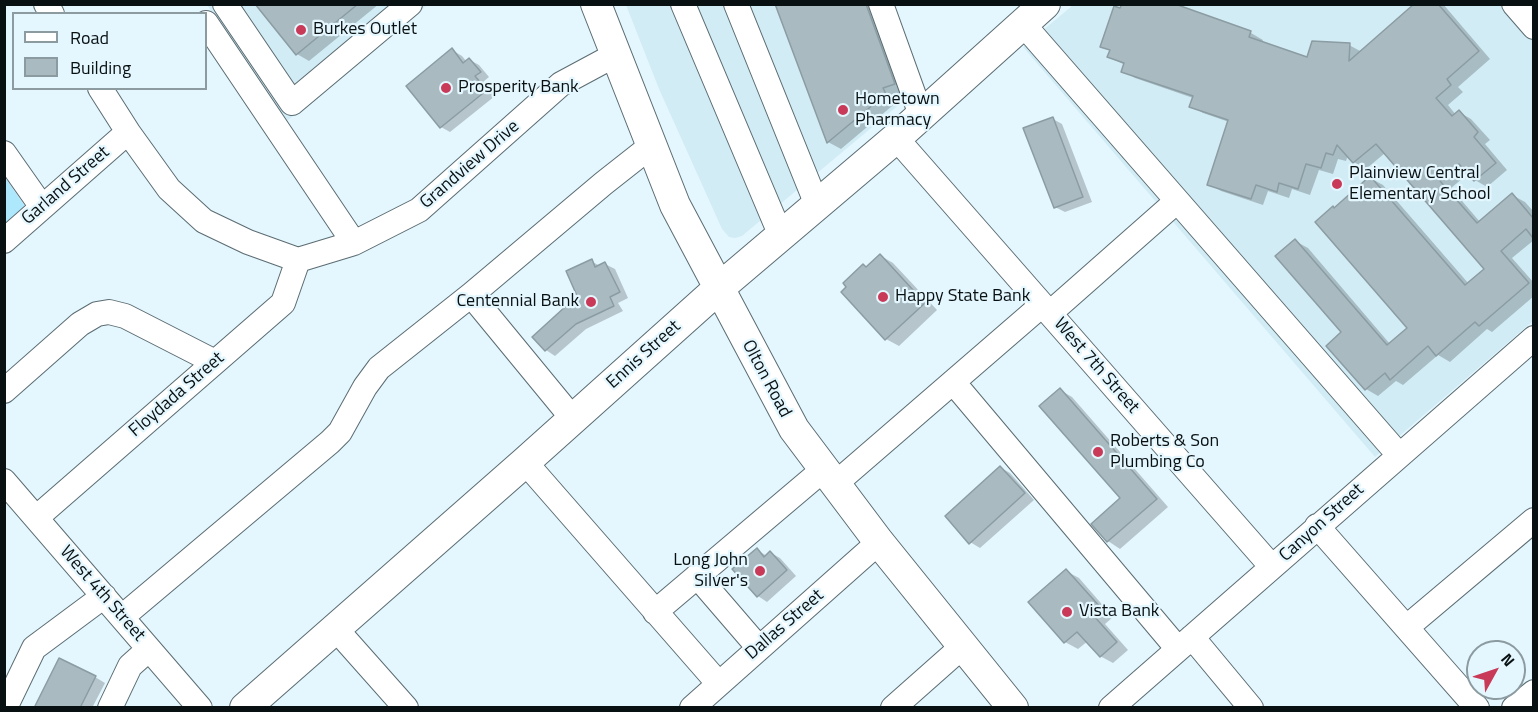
<!DOCTYPE html>
<html>
<head>
<meta charset="utf-8">
<style>
  body { margin:0 }
  #map { position:relative; width:1538px; height:712px; overflow:hidden; background:#e4f7fe; font-family:"Titillium Web",sans-serif }
  canvas { display:block }
  .frame { position:absolute; inset:0; border:6px solid #091012; pointer-events:none }
  .legend { position:absolute; left:12px; top:12px; width:195px; height:78px; box-sizing:border-box; background:#e4f7fe; border:2px solid #8c9ba0; margin:0; padding:8px 10px; list-style:none; font-size:18px; color:#091012 }
  .legend li { display:flex; align-items:center; gap:12px; height:30px }
  .legend b { width:30px; border:2px solid #8c9ba0 }
  .north { position:absolute; left:1466px; top:640px; width:60px; height:60px; box-sizing:border-box; background:#e4f7fe; border:2px solid #8c9ba0; border-radius:50%; rotate:50deg; font-size:16px; font-weight:700; line-height:24px; text-align:center; color:#091012 }
  .north::after { content:''; display:block; margin:auto; width:21px; height:27px; background:#c93a59; clip-path:polygon(50% 0,100% 100%,50% 72%,0 100%) }
</style>
</head>
<body>
<div id="map">
<canvas width="1538" height="712"></canvas>
<div class="frame"></div>
<ul class="legend">
<li><b style="height:8px;background:#fff"></b>Road</li>
<li><b style="height:16px;background:#a9bbc1"></b>Building</li>
</ul>
<div class="north">N</div>
</div>
<script>
const g = document.querySelector('canvas').getContext('2d');
g.lineJoin = 'round';
function fill(path, color) { g.fillStyle = color; g.fill(path, 'evenodd'); }
const poly = rows => new Path2D(rows.map(r => 'M' + r).join(''));
function strokePath(path, color, width, dash) { g.strokeStyle = color; g.lineWidth = width; g.lineCap = dash ? 'butt' : 'round'; g.setLineDash(dash || []); g.stroke(path); }
function write(font, color, halo, rows, align = 'center') {
  g.font = font + ' "Titillium Web",sans-serif'; g.lineWidth = 4.5; g.setLineDash([]); g.textBaseline = 'middle'; g.strokeStyle = halo; g.fillStyle = color; for (const [text, x, y, turn = 0] of rows) {
    g.save(); g.translate(x, y); g.rotate((+turn || 0) * Math.PI / 180); g.textAlign = isNaN(turn) ? turn : align; if (halo) g.strokeText(text, 0, 0); g.fillText(text, 0, 0); g.restore();
  }
}
fill(poly([
  [207,5,427,5,287,121],
  [626,5,872,5,907,98,742,236,735,238,729,237,722,229,659,89],
  [1073,5,1533,5,1533,321,1375,457,1023,47]
]), '#d2ecf6');
fill(poly([
  [4,176,27,209,4,229]
]), '#aee8fd');
fill(poly([
  [257,4,379,4,309,61,297,54],
  [776,4,875,4,906,91,894,95,898,101,841,149,828,142],
  [1170,4,1251,33,1263,40,1262,43,1308,59,1349,45,1362,52,1416,4,1443,4,1490,59,1458,87,1463,92,1448,105,1456,115,1459,112,1471,119,1490,140,1485,144,1507,170,1487,187,1475,180,1469,173,1451,188,1480,222,1512,195,1525,202,1534,212,1534,240,1512,258,1534,283,1534,296,1492,332,1487,329,1450,362,1438,355,1403,385,1396,381,1378,396,1366,389,1328,346,1344,332,1295,241,1308,248,1390,344,1409,328,1335,209,1370,178,1383,185,1469,284,1486,269,1385,153,1366,169,1354,162,1348,155,1346,161,1338,159,1333,174,1319,170,1310,195,1292,189,1289,198,1268,191,1263,205,1221,191,1209,184,1229,122,1203,113,1191,106,1193,98,1135,78,1123,71,1125,65,1109,57,1111,51,1102,46,1121,10],
  [452,50,462,56,467,62,470,60,479,65,489,77,483,82,495,96,450,132,441,127],
  [1053,119,1062,124,1092,202,1065,212,1055,207],
  [881,256,893,263,937,310,899,346,886,339,866,268],
  [591,261,600,266,605,264,615,269,628,298,618,303,623,311,586,329,555,356,546,350,579,296],
  [1060,390,1072,397,1168,507,1120,549,1108,541,1093,524,1122,498],
  [1001,468,1010,473,1034,500,980,548,970,542],
  [757,550,767,556,771,553,780,558,796,576,767,602,758,596],
  [1066,571,1079,578,1113,617,1105,624,1128,650,1113,663,1100,656,1088,641,1078,649,1065,642,1031,602],
  [95,677,105,683,92,708,36,708]
]), '#0003');
const building = poly([
  [255,4,358,4,296,55,255,4],
  [775,4,866,4,895,84,883,88,886,94,827,143,775,4],
  [1122,4,1175,4,1251,31,1249,37,1307,57,1312,41,1350,43,1349,61,1414,4,1438,4,1479,51,1447,79,1451,85,1436,98,1452,116,1459,110,1478,132,1474,137,1496,163,1474,181,1459,164,1440,181,1477,223,1512,193,1533,218,1533,238,1526,229,1501,251,1529,283,1479,326,1475,322,1436,356,1428,346,1390,380,1385,373,1365,390,1326,346,1341,332,1275,256,1295,239,1387,345,1407,328,1315,222,1333,206,1334,208,1370,176,1465,285,1484,269,1376,144,1353,163,1337,145,1333,155,1326,153,1321,168,1306,164,1298,189,1279,183,1277,192,1256,185,1251,199,1207,185,1228,120,1189,107,1193,96,1121,72,1124,63,1107,57,1110,50,1100,47,1114,6,1120,8,1122,4],
  [452,48,463,63,469,58,481,72,475,76,487,90,440,128,406,86,452,48],
  [1053,117,1083,197,1054,208,1023,128,1053,117],
  [880,254,925,303,885,340,841,292,846,287,843,283,863,264,866,267,880,254],
  [592,259,595,267,605,262,620,292,610,297,614,306,576,324,545,351,532,337,577,296,566,271,592,259],
  [1060,388,1157,499,1107,542,1091,524,1120,498,1039,406,1060,388],
  [1000,466,1025,493,969,544,945,516,1000,466],
  [757,548,764,557,770,551,787,570,757,597,732,569,757,548],
  [1066,569,1102,609,1094,616,1117,642,1100,657,1077,632,1064,643,1028,602,1066,569],
  [59,658,96,676,80,708,34,708,59,658]
]);
fill(building, '#a9bbc1');
strokePath(building, '#8b9ca3', 1.5);
const minor = poly([
  [46,4,52,14],
  [225,4,292,103,410,4],
  [683,4,781,236],
  [736,4,817,205],
  [881,4,921,115],
  [1514,4,1534,27],
  [206,23,354,243],
  [1023,24,1399,455],
  [100,88,128,132,169,189,204,221,248,242,298,260,354,243,419,210,561,84,615,55],
  [896,138,1272,567],
  [4,153,42,207],
  [4,241,128,132],
  [1050,313,1177,201],
  [953,382,1178,649],
  [4,391,80,324,97,314,109,312,125,316,215,362],
  [573,419,471,295,604,183,651,146],
  [525,462,719,684],
  [4,481,200,708],
  [835,484,1042,305],
  [36,518,283,303,298,260],
  [1317,526,1477,708],
  [697,576,759,648],
  [655,612,824,469],
  [122,617,330,442,340,432,365,387,379,368,471,295],
  [1407,627,1534,520],
  [335,628,406,708],
  [1192,637,1251,708],
  [5,708,34,648,104,596],
  [110,708,130,666,149,649],
  [692,708,879,542],
  [893,708,963,646],
  [1111,708,1534,338],
  [1514,708,1534,692]
]);
const major = poly([
  [596,4,675,205,794,429,879,542,1013,708],
  [245,708,525,462,718,289,896,138,1045,4]
]);
strokePath(minor, '#5b6c72', 26);
strokePath(major, '#5b6c72', 32);
strokePath(minor, '#fff', 24);
strokePath(major, '#fff', 30);
for (const [x, y, r, color] of [
  [301,30,6,"#c93a59"],
  [446,88,6,"#c93a59"],
  [843,110,6,"#c93a59"],
  [1337,184,6,"#c93a59"],
  [883,297,6,"#c93a59"],
  [591,302,6,"#c93a59"],
  [1098,452,6,"#c93a59"],
  [760,571,6,"#c93a59"],
  [1067,612,6,"#c93a59"]
]) { const dot = new Path2D(); dot.arc(x, y, r, 0, 2 * Math.PI); g.fillStyle = color; g.fill(dot); strokePath(dot, '#e4f7fe', 2); }
write('18px', '#091012', '#e4f7fe', [
  ["Burkes Outlet",313,30],
  ["Prosperity Bank",458,88],
  ["Hometown",855,100],
  ["Pharmacy",855,121],
  ["Plainview Central",1349,174],
  ["Elementary School",1349,195],
  ["Happy State Bank",895,297],
  ["Centennial Bank",579,302,"right"],
  ["Roberts & Son",1110,442],
  ["Plumbing Co",1110,463],
  ["Long John",748,561,"right"],
  ["Silver's",748,582,"right"],
  ["Vista Bank",1079,612]
], 'left');
write('18px', '#091012', '#e4f7fe', [
  ["Grandview Drive",470,165,-41],
  ["Garland Street",66,186,-41],
  ["Ennis Street",644,355,-42],
  ["West 7th Street",1096,366,49],
  ["Olton Road",766,379,62],
  ["Floydada Street",177,395,-41],
  ["Canyon Street",1322,523,-42],
  ["West 4th Street",102,594,49],
  ["Dallas Street",785,625,-41]
]);
</script>
</body>
</html>
